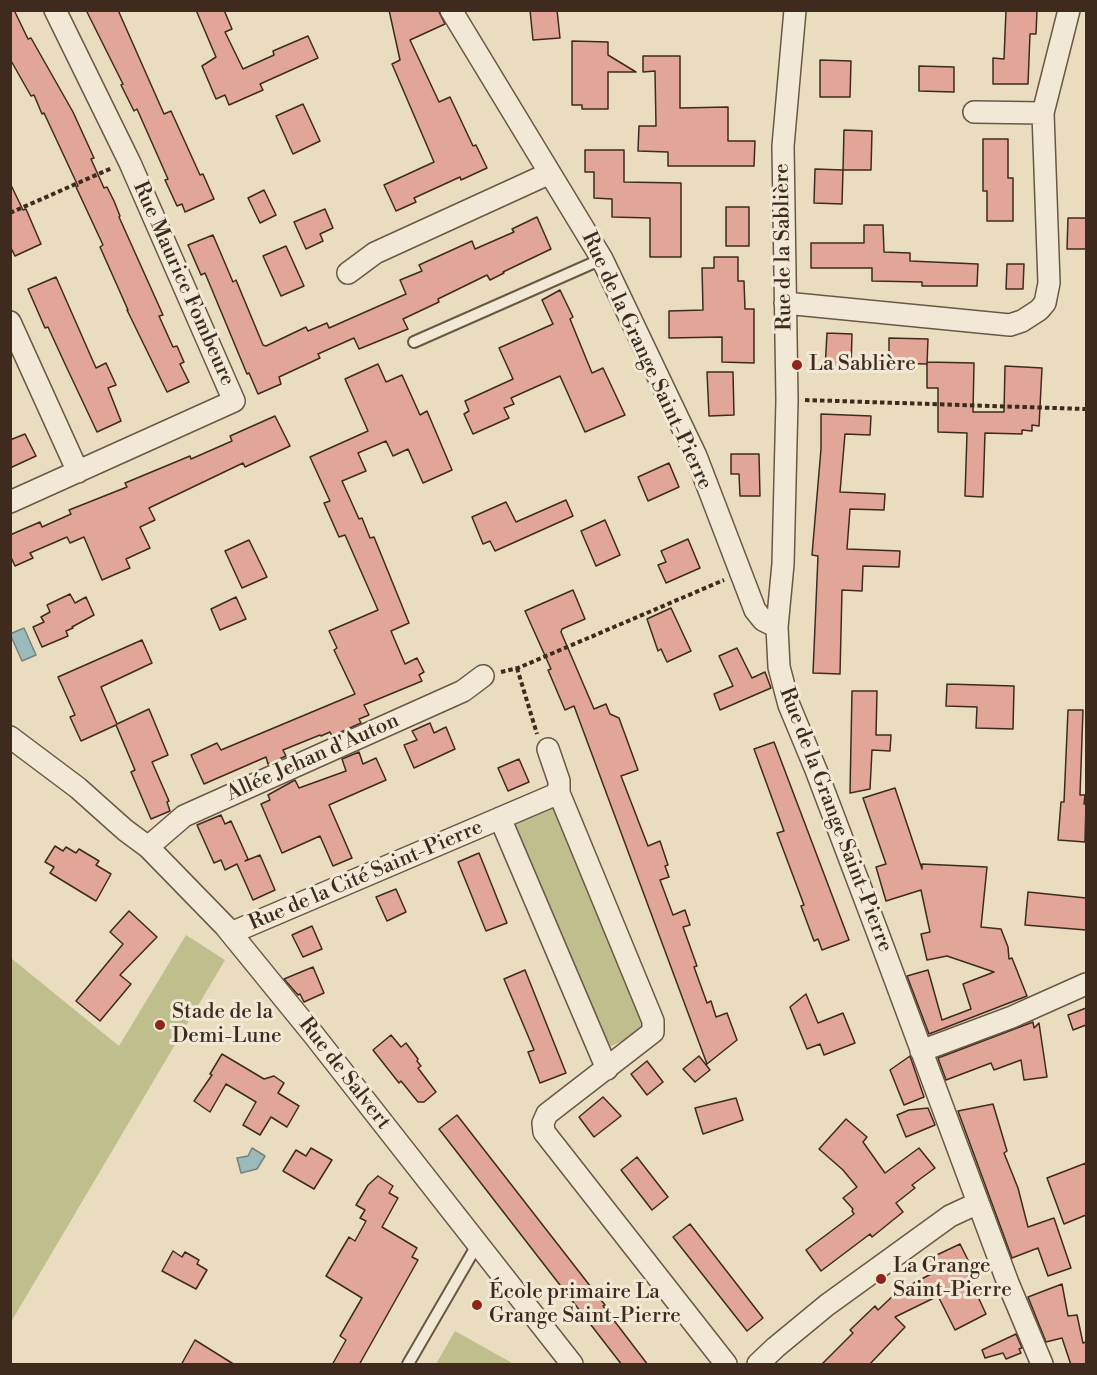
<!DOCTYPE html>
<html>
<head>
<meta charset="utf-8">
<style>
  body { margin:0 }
  #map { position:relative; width:1097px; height:1375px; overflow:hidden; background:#eaddbf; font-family:"Libre Bodoni",serif }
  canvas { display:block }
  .frame { position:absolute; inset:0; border:12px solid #3f2b1e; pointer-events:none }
</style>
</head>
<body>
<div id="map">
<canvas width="1097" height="1375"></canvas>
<div class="frame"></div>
</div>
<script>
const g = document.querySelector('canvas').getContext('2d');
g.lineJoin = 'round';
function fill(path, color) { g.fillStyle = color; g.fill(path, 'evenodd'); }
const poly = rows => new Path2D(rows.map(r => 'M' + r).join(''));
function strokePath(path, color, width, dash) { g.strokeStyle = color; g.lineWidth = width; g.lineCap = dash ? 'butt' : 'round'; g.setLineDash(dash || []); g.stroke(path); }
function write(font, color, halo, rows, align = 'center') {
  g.font = font + ' "Libre Bodoni",serif'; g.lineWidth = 6; g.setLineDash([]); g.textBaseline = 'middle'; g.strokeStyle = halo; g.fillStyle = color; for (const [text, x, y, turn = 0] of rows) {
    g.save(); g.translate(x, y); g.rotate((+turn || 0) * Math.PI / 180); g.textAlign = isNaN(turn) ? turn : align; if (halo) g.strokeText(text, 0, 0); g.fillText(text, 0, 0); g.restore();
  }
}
fill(poly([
  [558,803,649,1029,605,1049,507,824],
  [186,935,225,960,11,1322,11,958,119,1046],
  [455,1331,514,1364,436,1364]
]), '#bebf8d');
const water = poly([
  [24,628,36,655,22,661,10,634,24,628],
  [252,1148,265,1156,257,1169,241,1173,237,1158,248,1156,252,1148]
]);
fill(water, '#9bbabb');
strokePath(water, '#76817c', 1.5);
const building = poly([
  [10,10,14,10,28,39,31,38,73,112,94,158,91,159,104,188,107,187,114,201,120,216,119,217,163,315,159,316,173,347,177,346,184,362,180,364,189,382,167,392,127,310,128,310,100,247,103,245,76,187,78,186,44,113,42,114,34,95,31,96,10,59,10,10],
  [86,10,118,10,164,114,171,111,200,175,203,174,214,199,185,212,182,204,177,206,165,180,168,179,137,109,134,111,121,85,123,84,86,10],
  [196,10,224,10,232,29,225,32,243,69,274,55,273,51,308,36,318,58,260,84,263,90,229,105,225,95,216,99,202,66,216,57,196,10],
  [389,10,438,10,445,24,410,40,439,102,450,97,473,146,476,145,487,168,461,180,460,177,414,198,416,202,396,211,384,185,434,162,392,64,400,60,389,10],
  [530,10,557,10,560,38,533,40,530,10],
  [1006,10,1037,10,1036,34,1030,34,1028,84,993,84,993,58,1004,59,1006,10],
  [572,41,608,42,608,55,636,72,608,72,608,109,582,109,582,105,572,105,572,41],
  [643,56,680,56,680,108,728,107,728,141,755,141,754,166,668,166,668,152,638,151,639,126,656,126,655,71,643,72,643,56],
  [820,60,851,61,850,97,820,97,820,60],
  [919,66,954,67,954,92,919,91,919,66],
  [303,104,320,141,293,154,276,116,303,104],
  [844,130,872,131,871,170,843,170,844,130],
  [983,139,1008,139,1008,178,1013,178,1013,221,987,221,987,191,983,191,983,139],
  [585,150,624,150,624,182,681,183,681,257,650,257,650,218,612,217,612,199,594,198,594,172,585,172,585,150],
  [815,169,843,170,842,204,814,203,815,169],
  [10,183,23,210,26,209,41,244,15,256,10,246,10,183],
  [264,190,276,215,260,223,248,198,264,190],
  [726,207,749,207,749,246,726,246,726,207],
  [325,209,333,228,320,234,323,241,306,249,294,222,325,209],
  [537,217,551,249,503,272,504,273,490,280,487,275,438,299,439,302,403,319,408,329,359,349,354,338,318,354,320,358,279,377,281,384,258,394,249,373,247,374,205,273,201,275,188,245,213,235,233,282,236,280,263,345,266,346,306,327,308,331,327,323,329,328,406,294,400,280,422,271,419,265,472,241,475,249,514,232,512,229,537,217],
  [1068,218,1086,218,1086,249,1067,249,1068,218],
  [864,225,883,225,884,252,910,253,910,261,978,264,977,286,922,286,922,282,872,281,872,268,811,268,811,243,864,243,864,225],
  [286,246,304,286,281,296,263,256,286,246],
  [714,257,738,257,738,281,744,281,745,309,754,309,754,363,722,362,722,337,669,338,669,311,703,310,702,268,714,268,714,257],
  [1007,264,1024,264,1023,289,1006,289,1007,264],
  [56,277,96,368,106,363,116,385,108,388,121,421,97,432,65,364,48,327,45,328,28,289,56,277],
  [560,290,573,317,570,319,592,373,603,368,625,415,585,432,560,376,511,398,514,404,504,408,509,418,473,434,464,414,469,411,465,401,513,379,499,348,553,324,542,300,560,290],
  [827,333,852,334,851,369,825,369,827,333],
  [889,338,928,339,927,364,889,363,889,338],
  [927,362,974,363,973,412,1004,412,1005,366,1042,368,1039,426,1032,425,1032,431,1022,430,1022,434,985,433,983,497,965,496,967,433,938,432,938,388,927,388,927,362],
  [378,364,386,382,402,375,420,415,427,411,452,470,423,483,408,449,393,456,386,441,358,453,366,471,342,481,359,519,362,518,370,538,374,537,409,623,391,631,405,664,417,658,424,672,419,675,422,681,364,705,369,715,359,719,361,723,332,736,330,732,321,736,320,735,283,750,286,756,268,764,266,757,204,784,191,755,217,743,221,750,355,694,334,650,337,648,329,631,378,610,345,535,339,537,324,503,330,501,310,457,368,431,345,379,378,364],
  [707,372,733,372,734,415,709,416,707,372],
  [821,414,871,416,870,435,845,434,840,492,885,494,884,510,850,509,847,549,900,551,899,567,863,566,862,591,842,590,840,674,813,673,818,556,812,555,821,449,821,414],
  [275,416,290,446,245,467,243,463,149,508,155,520,140,527,150,548,126,559,130,568,102,580,84,537,70,543,67,537,30,553,33,558,15,566,10,555,10,535,40,522,42,527,71,514,69,510,127,487,125,483,190,456,191,459,232,441,230,436,275,416],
  [25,434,36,456,10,468,10,440,25,434],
  [731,454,759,454,760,496,740,496,739,474,731,474,731,454],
  [669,463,679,487,648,501,638,477,669,463],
  [566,500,573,516,495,551,490,541,483,544,472,517,506,502,516,522,566,500],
  [605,520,620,555,596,566,581,531,605,520],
  [688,539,700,568,666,583,658,565,666,562,661,551,688,539],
  [249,540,267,577,242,588,225,551,249,540],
  [573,590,585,619,562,629,561,632,594,709,606,704,610,714,619,718,638,770,621,776,648,846,660,841,668,865,665,866,669,877,660,880,673,915,685,910,690,925,683,927,697,966,694,967,707,1003,711,1001,716,1017,727,1013,737,1040,707,1064,574,706,565,710,548,670,551,669,525,611,573,590],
  [70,594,75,603,86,597,94,615,72,627,73,628,66,631,68,636,42,647,33,627,44,622,41,617,50,612,47,605,70,594],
  [236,597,246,619,220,630,211,609,236,597],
  [671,608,691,651,667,662,661,649,658,651,647,619,671,608],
  [142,640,152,663,101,687,117,724,149,709,168,755,152,762,169,801,167,802,170,811,151,819,131,772,135,770,116,725,81,741,70,717,75,715,58,677,142,640],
  [737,648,752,678,765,672,771,688,720,710,714,694,733,686,719,656,737,648],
  [947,684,1014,686,1013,729,976,728,977,707,946,706,947,684],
  [852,691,877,691,876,735,891,735,890,751,872,750,870,789,850,793,852,691],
  [1068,710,1083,710,1080,795,1085,795,1084,804,1086,804,1085,842,1058,840,1061,802,1064,802,1068,710],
  [430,723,434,733,446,727,455,749,414,768,404,745,417,740,412,731,430,723],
  [774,742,849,940,822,950,818,939,814,941,801,906,804,905,777,833,784,831,754,749,774,742],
  [359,752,363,764,376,758,386,780,329,805,352,858,333,866,320,836,282,853,261,804,270,800,268,795,295,780,299,788,346,771,342,759,359,752],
  [519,759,529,782,508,791,498,768,519,759],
  [895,788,922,869,922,864,987,867,981,927,1001,929,1008,947,1009,959,1012,958,1027,996,929,1034,907,976,928,970,942,1020,971,1009,963,984,994,972,947,956,927,960,921,934,930,932,921,890,886,901,876,867,886,864,863,798,895,788],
  [221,815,225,824,231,821,248,859,245,861,260,855,275,890,253,900,237,864,225,870,221,860,214,863,197,825,221,815],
  [55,846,63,851,66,847,76,853,79,849,99,861,96,865,111,874,96,901,50,873,54,867,45,862,55,846],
  [479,853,507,923,486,931,458,862,479,853],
  [396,889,406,912,387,921,376,897,396,889],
  [1028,892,1086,898,1086,930,1025,925,1028,892],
  [129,911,157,937,120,975,131,984,100,1021,76,1001,123,944,110,932,129,911],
  [312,926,322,949,303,957,292,935,312,926],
  [313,967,324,993,304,1002,300,994,298,995,284,979,313,967],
  [525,970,566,1073,540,1083,528,1052,534,1050,504,979,525,970],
  [806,994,818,1023,843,1013,855,1043,824,1055,820,1044,807,1049,790,1007,806,994],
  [1086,1008,1086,1025,1073,1030,1068,1015,1086,1008],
  [1033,1022,1034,1028,1039,1023,1047,1077,1024,1080,1021,1060,994,1070,991,1063,946,1080,938,1058,1033,1022],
  [391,1035,401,1047,406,1043,418,1059,417,1061,421,1066,418,1068,436,1092,424,1102,418,1102,401,1081,399,1083,373,1050,391,1035],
  [222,1054,264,1079,274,1076,284,1083,278,1093,299,1106,287,1127,271,1117,260,1135,243,1125,256,1102,226,1084,210,1112,194,1101,212,1075,210,1074,222,1054],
  [699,1056,710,1070,695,1082,683,1069,699,1056],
  [910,1056,924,1097,904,1105,890,1070,910,1056],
  [647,1061,663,1082,647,1095,631,1074,647,1061],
  [603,1097,621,1116,594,1137,579,1117,603,1097],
  [736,1098,743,1120,703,1134,695,1108,736,1098],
  [993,1104,1007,1151,1004,1153,1018,1188,1028,1227,1054,1218,1071,1268,1048,1276,1038,1248,1012,1258,958,1111,993,1104],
  [928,1108,935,1125,906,1137,897,1115,909,1110,928,1108],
  [457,1115,605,1305,603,1306,648,1365,622,1365,439,1129,457,1115],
  [846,1119,867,1137,863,1142,885,1173,919,1148,935,1168,912,1185,915,1188,896,1203,903,1212,872,1237,870,1234,821,1271,806,1250,854,1214,852,1211,853,1209,843,1198,857,1187,843,1170,819,1149,846,1119],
  [311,1148,332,1160,314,1189,283,1171,296,1150,306,1156,311,1148],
  [637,1157,668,1197,652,1210,621,1170,637,1157],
  [1086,1163,1086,1215,1064,1224,1047,1178,1086,1163],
  [378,1176,393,1186,389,1193,398,1198,382,1227,417,1248,412,1257,418,1260,359,1365,332,1365,346,1340,340,1336,362,1298,326,1276,349,1237,355,1241,366,1221,360,1218,365,1210,356,1205,368,1185,378,1176],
  [690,1224,763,1318,747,1331,673,1237,690,1224],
  [960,1244,970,1264,964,1267,986,1314,955,1330,938,1296,895,1317,905,1327,869,1365,821,1365,853,1333,850,1330,875,1306,878,1310,897,1292,931,1274,924,1261,960,1244],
  [173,1251,182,1257,185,1252,199,1260,197,1264,207,1270,196,1289,162,1271,173,1251],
  [1062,1284,1068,1316,1077,1315,1083,1343,1086,1342,1086,1365,1071,1365,1062,1338,1046,1342,1028,1297,1062,1284],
  [1016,1334,1022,1348,1019,1349,1021,1353,1006,1359,1003,1353,985,1358,982,1350,1016,1334],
  [195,1340,235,1365,181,1365,195,1340]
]);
fill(building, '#e1a698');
strokePath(building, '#3f2b1e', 1.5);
const service = poly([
  [414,342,602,259],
  [408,1364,477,1245]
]);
const minor = poly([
  [451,10,602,259,696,456,755,610,763,620,777,627],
  [795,10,783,146,787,400,783,564,777,627,779,667,789,705,816,770,877,931,1008,1283,1042,1364],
  [974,112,1043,113],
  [348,273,375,253,550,173],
  [785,303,1010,325,1022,321,1039,310,1045,303,1049,283,1043,113,1069,10],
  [10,322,78,472],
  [10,502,234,401,130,163,55,10],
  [10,737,78,788,125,830,148,847,225,926,313,1034,572,1364],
  [559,793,653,1021,653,1032,547,1114,543,1123,544,1132,726,1364],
  [500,818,607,1069],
  [148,847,184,816,463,691,483,676],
  [231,933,559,793,559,781,548,749],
  [921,1051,1012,1017,1086,984],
  [758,1364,776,1347,827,1305,950,1216,978,1203]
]);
strokePath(service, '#6a5846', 14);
strokePath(minor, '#6a5846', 24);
strokePath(poly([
  [10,213,112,168],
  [805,400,1086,409],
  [517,668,537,734],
  [501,672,518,668,724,580]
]), '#3f2b1e', 4, [4.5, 3]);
strokePath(service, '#f1e9d5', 10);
strokePath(minor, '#f1e9d5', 21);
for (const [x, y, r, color] of [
  [797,365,6,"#8f2418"],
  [160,1025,6,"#8f2418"],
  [881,1279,6,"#8f2418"],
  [477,1305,6,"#8f2418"]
]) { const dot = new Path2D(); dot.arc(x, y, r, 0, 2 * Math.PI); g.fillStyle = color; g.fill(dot); strokePath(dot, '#f1e9d5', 2); }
write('21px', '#3f2b1e', '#f1e9d5', [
  ["Rue de la Sablière",784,247,-91],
  ["Rue Maurice Fombeure",183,284,66],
  ["Rue de la Grange Saint-Pierre",646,361,65],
  ["Allée Jehan d'Auton",313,758,-24],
  ["Rue de la Grange Saint-Pierre",835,820,69],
  ["Rue de la Cité Saint-Pierre",366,876,-23],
  ["Rue de Salvert",344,1074,52]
]);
write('21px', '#3f2b1e', '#f1e9d5', [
  ["La Sablière",809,365],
  ["Stade de la",172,1013],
  ["Demi-Lune",172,1037],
  ["La Grange",893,1267],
  ["Saint-Pierre",893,1291],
  ["École primaire La",489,1293],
  ["Grange Saint-Pierre",489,1317]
], 'left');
</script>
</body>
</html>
